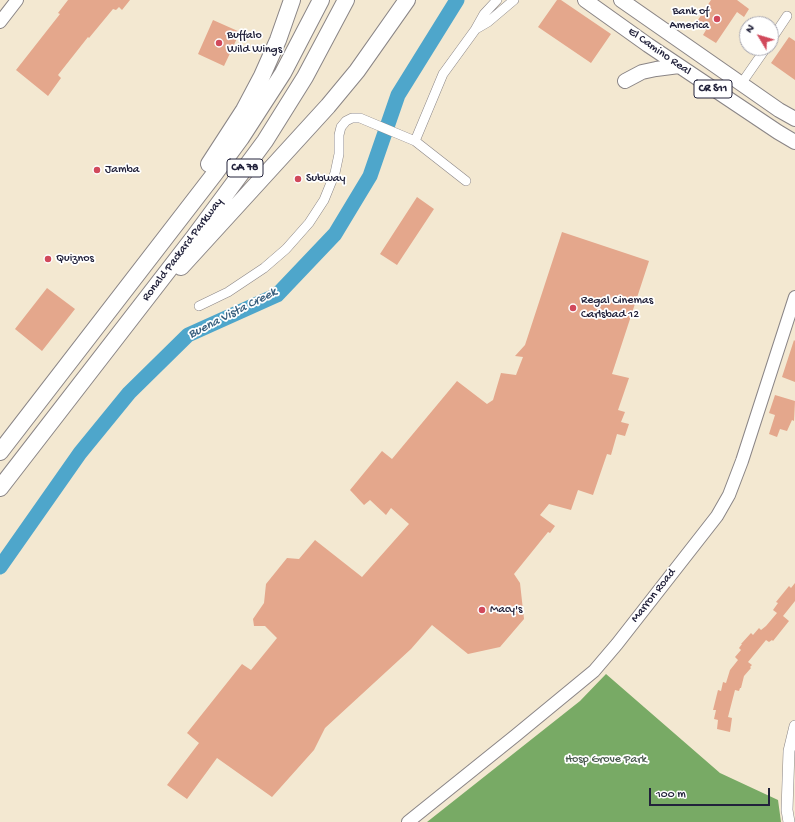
<!DOCTYPE html>
<html>
<head>
<meta charset="utf-8">
<style>
  body { margin:0 }
  #map { position:relative; width:795px; height:822px; overflow:hidden; background:#f3e8d1; font-family:"Gochi Hand",sans-serif }
  canvas { display:block }
  .north { position:absolute; left:739px; top:16px; width:40px; height:40px; box-sizing:border-box; background:#fff; border:1px solid #a7a7b1; border-radius:50%; rotate:308deg; font-size:11px; font-weight:700; line-height:16px; text-align:center; color:#22223b }
  .north::after { content:''; display:block; margin:auto; width:14px; height:18px; background:#d1495b; clip-path:polygon(50% 0,100% 100%,50% 72%,0 100%) }
  .scale { position:absolute; left:649px; top:788px; width:121px; height:18px; box-sizing:border-box; border:2px solid #22223b; border-top:0; padding-left:5px; font-size:12px; line-height:14px; white-space:nowrap; color:#22223b; -webkit-text-stroke:3px #fff; paint-order:stroke }
</style>
</head>
<body>
<div id="map">
<canvas width="795" height="822"></canvas>
<div class="north">N</div>
<div class="scale">100 m</div>
</div>
<script>
const g = document.querySelector('canvas').getContext('2d');
g.lineJoin = 'round';
function fill(path, color) { g.fillStyle = color; g.fill(path, 'evenodd'); }
const poly = rows => new Path2D(rows.map(r => 'M' + r).join(''));
function strokePath(path, color, width, dash) { g.strokeStyle = color; g.lineWidth = width; g.lineCap = dash ? 'butt' : 'round'; g.setLineDash(dash || []); g.stroke(path); }
function write(font, color, halo, rows, align = 'center') {
  g.font = font + ' "Gochi Hand",sans-serif'; g.lineWidth = 3.5; g.setLineDash([]); g.textBaseline = 'middle'; g.strokeStyle = halo; g.fillStyle = color; for (const [text, x, y, turn = 0] of rows) {
    g.save(); g.translate(x, y); g.rotate((+turn || 0) * Math.PI / 180); g.textAlign = isNaN(turn) ? turn : align; if (halo) g.strokeText(text, 0, 0); g.fillText(text, 0, 0); g.restore();
  }
}
fill(poly([
  [606,674,720,773,778,800,781,822,427,822,580,701]
]), '#78aa65');
strokePath(poly([
  [0,567,80,453,129,393,188,335,277,295,335,234,370,176,398,95,457,0]
]), '#4ea6cb', 15);
fill(poly([
  [68,0,130,0,122,10,119,7,116,10,113,9,89,38,88,37,58,75,61,78,48,96,16,70,60,14,58,13],
  [557,0,561,0,611,34,591,63,538,27],
  [711,0,737,0,749,9,744,17,737,12,716,43,703,35,706,30,696,23],
  [213,20,240,32,224,66,198,54],
  [789,37,795,41,795,80,771,63],
  [417,197,434,209,397,265,380,254],
  [562,232,649,261,612,374,629,378,618,410,625,412,621,422,629,424,625,436,617,434,611,455,607,454,593,495,578,490,571,510,549,504,540,515,555,526,550,533,548,532,514,574,520,583,524,619,500,647,468,654,432,625,411,649,325,728,314,750,272,797,217,758,187,799,167,785,199,743,187,733,242,664,251,670,277,638,265,626,254,626,253,619,264,603,266,584,287,558,299,559,315,540,362,577,409,524,391,508,386,515,370,500,364,505,350,490,382,451,392,459,457,381,487,404,493,400,501,373,516,375,523,357,515,356,525,345],
  [47,288,75,309,42,351,15,329],
  [794,340,795,341,795,382,782,377],
  [775,395,795,401,794,421,792,420,787,431,780,429,777,437,769,434,775,415,769,413],
  [795,583,795,601,783,616,789,621,773,641,772,640,769,642,766,640,748,662,752,665,750,667,751,668,744,676,741,688,740,688,739,691,735,690,728,717,732,718,730,732,717,729,718,720,714,719,716,710,713,710,718,690,721,691,723,682,726,683,730,670,738,660,735,657,741,650,739,648,742,644,741,644,751,633,753,635,759,628,761,630,766,626,777,613,773,610,778,603,776,602,789,586,791,588]
]), '#e4a78c');
const minor = poly([
  [476,29,488,22,514,0],
  [771,40,787,16],
  [741,84,766,48],
  [415,141,443,74,475,30,484,14,497,0],
  [199,306,228,292,264,268,286,249,309,223,324,200,335,173,339,154,339,135,341,127,346,121,352,118,360,118,415,141,466,181]
]);
const tertiary = poly([
  [789,822,787,810,789,751,795,726]
]);
const secondary = poly([
  [0,22,17,0],
  [408,822,515,736,594,671,617,644,717,516,729,495,742,461,795,297]
]);
const primary = poly([
  [585,0,648,45,778,132,795,142],
  [621,0,779,110,795,119],
  [625,81,642,72,656,69,679,66]
]);
const motorway = poly([
  [209,164,244,110,262,76,278,40,292,0],
  [181,267,328,106,357,71,407,0],
  [0,452,216,172,241,138,283,73,321,0],
  [0,488,194,237,265,141,305,77,346,0]
]);
strokePath(minor, '#8a8586', 10);
strokePath(tertiary, '#8a8586', 12);
strokePath(secondary, '#8a8586', 14);
strokePath(primary, '#8a8586', 16);
strokePath(motorway, '#8a8586', 18);
strokePath(minor, '#fff', 9);
strokePath(tertiary, '#fff', 11);
strokePath(secondary, '#fff', 12);
strokePath(primary, '#fff', 14);
strokePath(motorway, '#fff', 16);
for (const [x, y, r, color] of [
  [717,19,4,"#d1495b"],
  [219,43,4,"#d1495b"],
  [97,170,4,"#d1495b"],
  [298,179,4,"#d1495b"],
  [48,259,4,"#d1495b"],
  [573,308,4,"#d1495b"],
  [482,610,4,"#d1495b"]
]) { const dot = new Path2D(); dot.arc(x, y, r, 0, 2 * Math.PI); g.fillStyle = color; g.fill(dot); strokePath(dot, '#fff', 1.5); }
for (const [x, y, w] of [
  [713,89,38],
  [245,168,36]
]) { const box = new Path2D(); box.roundRect(x - w / 2, y - 9, w, 18, 3); g.fillStyle = '#fff'; g.fill(box); strokePath(box, '#22223b', 1); }
write('bold 11px', '#22223b', null, [
  ["CR S11",713,89],
  ["CA 78",245,168]
]);
write('12px', '#22223b', '#fff', [
  ["Bank of",709,12,"right"],
  ["America",709,26,"right"],
  ["Buffalo",227,36],
  ["Wild Wings",227,50],
  ["Jamba",105,170],
  ["Subway",306,179],
  ["Quiznos",56,259],
  ["Regal Cinemas",581,301],
  ["Carlsbad 12",581,315],
  ["Macy's",490,610]
], 'left');
write('12px', '#22223b', '#fff', [
  ["El Camino Real",659,52,35],
  ["Ronald Packard Parkway",183,250,-53],
  ["Marron Road",654,596,-52]
]);
write('12px', '#4a5b4f', '#fff', [
  ["Hosp Grove Park",606,760]
]);
write('italic 13px', '#365d7c', '#fff', [
  ["Buena Vista Creek",233,314,-27]
]);
</script>
</body>
</html>
